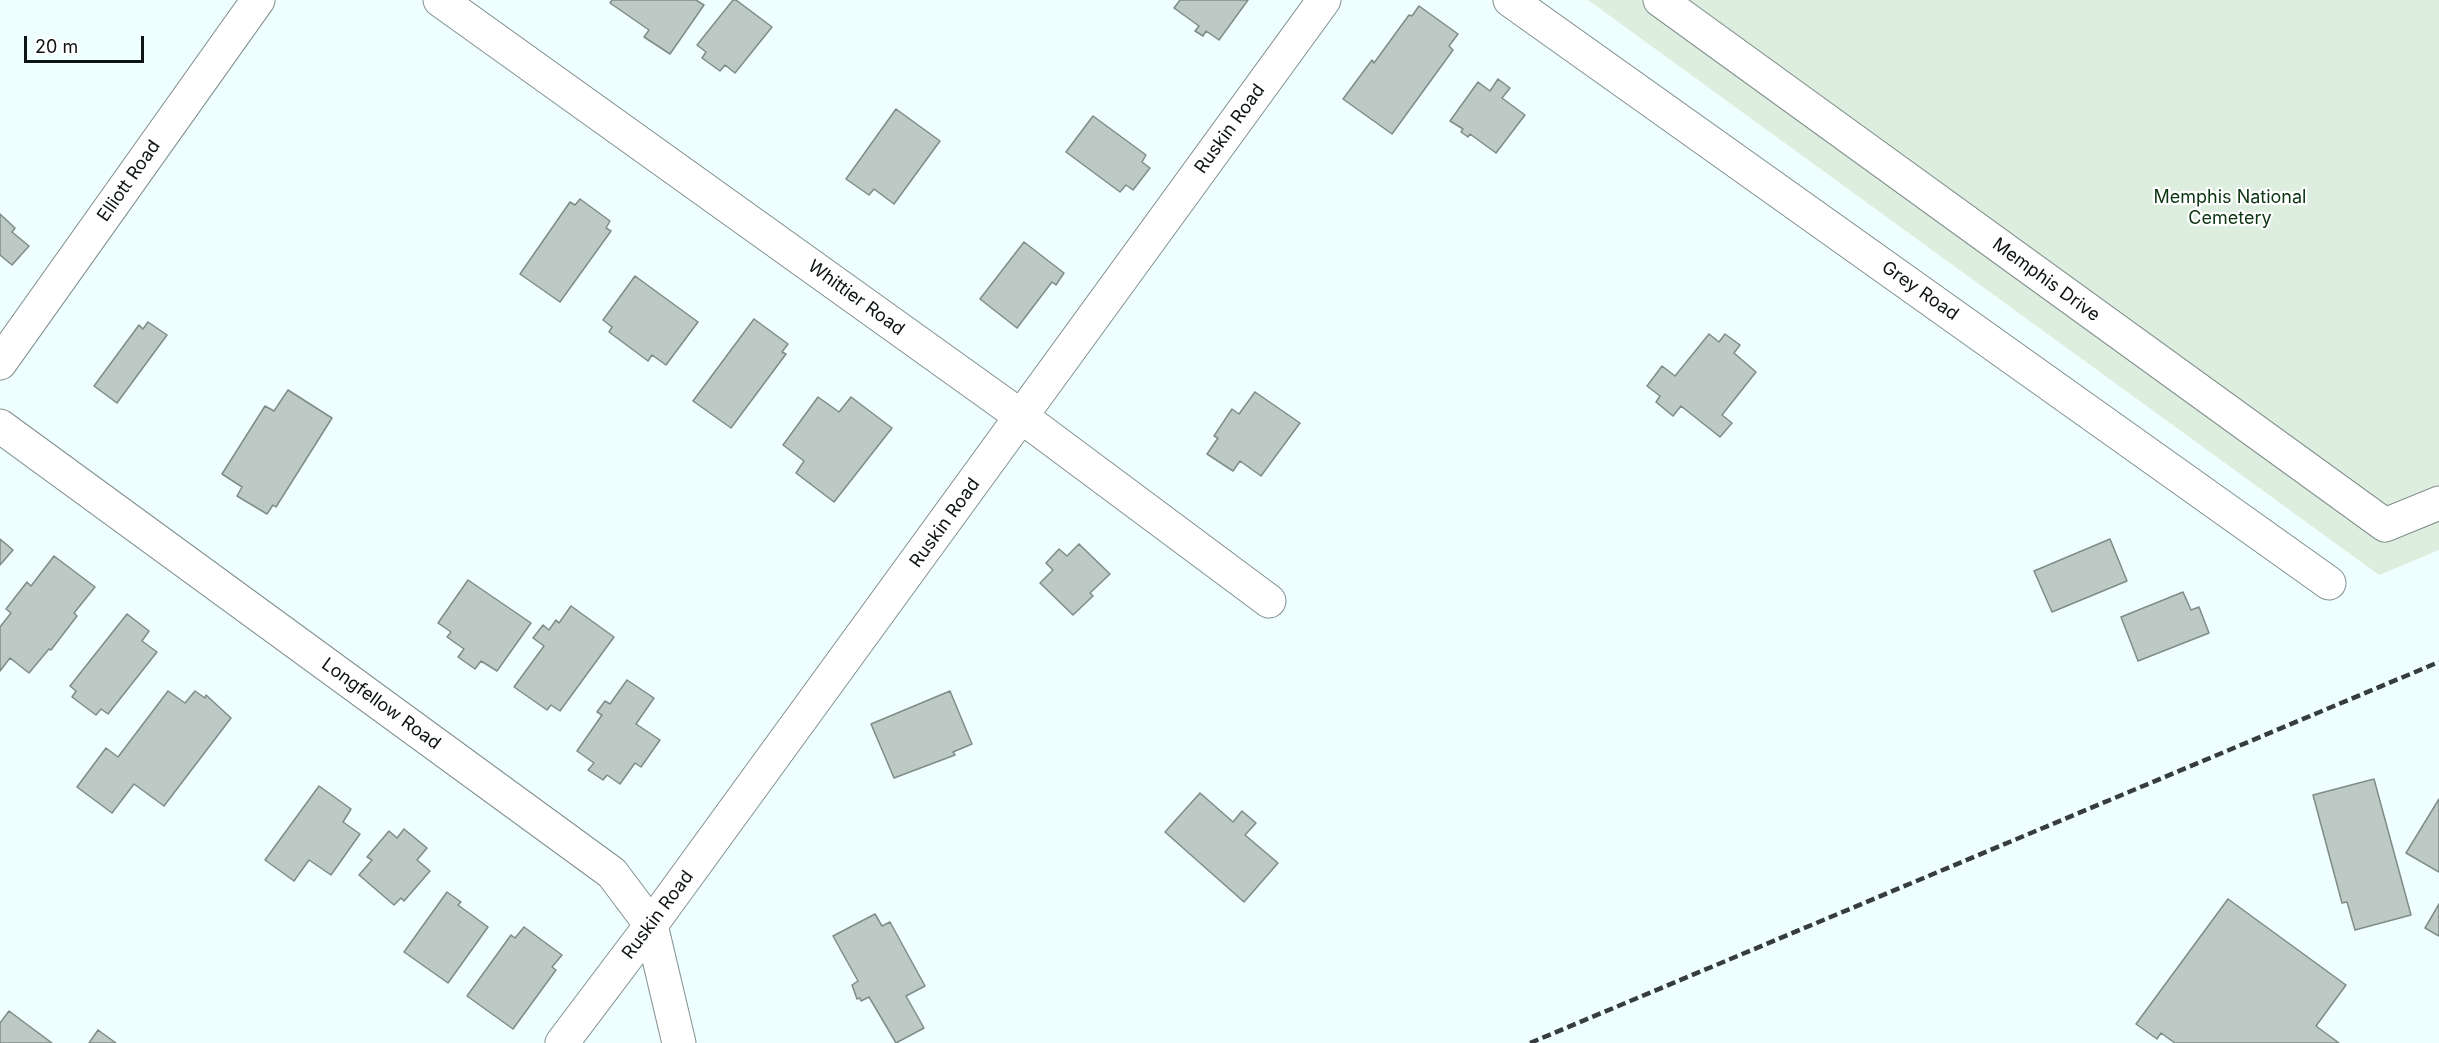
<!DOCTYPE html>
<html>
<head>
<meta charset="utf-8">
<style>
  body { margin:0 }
  #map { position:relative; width:2439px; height:1043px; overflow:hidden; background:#effefe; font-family:Inter,sans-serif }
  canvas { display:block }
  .scale { position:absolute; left:24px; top:36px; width:120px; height:27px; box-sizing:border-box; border:3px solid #0e1313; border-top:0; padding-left:8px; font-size:18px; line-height:21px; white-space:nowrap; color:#0e1313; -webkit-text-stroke:4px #fff; paint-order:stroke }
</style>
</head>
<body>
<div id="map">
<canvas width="2439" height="1043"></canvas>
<div class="scale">20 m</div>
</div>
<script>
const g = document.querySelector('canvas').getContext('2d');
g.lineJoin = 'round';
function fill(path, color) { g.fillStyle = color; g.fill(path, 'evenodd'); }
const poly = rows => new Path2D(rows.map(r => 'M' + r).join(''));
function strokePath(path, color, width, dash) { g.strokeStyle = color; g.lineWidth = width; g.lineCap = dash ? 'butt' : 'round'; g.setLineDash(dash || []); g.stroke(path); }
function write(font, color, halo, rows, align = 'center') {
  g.font = font + ' Inter,sans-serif'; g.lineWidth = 4.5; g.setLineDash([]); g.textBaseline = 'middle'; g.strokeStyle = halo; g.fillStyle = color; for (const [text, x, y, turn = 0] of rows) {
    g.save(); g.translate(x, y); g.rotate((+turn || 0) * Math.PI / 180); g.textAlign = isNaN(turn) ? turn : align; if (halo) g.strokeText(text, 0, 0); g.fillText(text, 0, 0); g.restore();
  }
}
fill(poly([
  [1588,0,2439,0,2439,550,2379,575]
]), '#deeede');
const building = poly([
  [612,0,696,0,704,5,670,54,644,37,649,30,610,3,612,0],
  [733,0,736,0,772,27,735,73,725,65,720,71,702,58,706,52,697,45,733,0],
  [1180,0,1248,0,1219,40,1206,31,1203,36,1195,31,1199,26,1174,8,1180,0],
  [1419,6,1458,34,1449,46,1453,50,1392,134,1343,99,1372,60,1374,63,1409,15,1412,16,1419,6],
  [1498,79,1510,88,1502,98,1525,115,1496,153,1470,134,1468,137,1461,132,1463,129,1450,121,1478,82,1490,91,1498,79],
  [896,109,940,141,894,204,874,189,869,195,846,179,896,109],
  [1093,116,1146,155,1142,162,1150,168,1133,190,1126,185,1120,192,1066,152,1093,116],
  [580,199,610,221,606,228,611,231,560,302,520,274,570,202,575,205,580,199],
  [0,214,15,228,12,232,29,246,12,265,0,255,0,214],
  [1024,242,1064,273,1056,285,1052,282,1017,328,980,299,1024,242],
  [635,276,698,322,666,365,652,355,648,361,609,332,612,327,603,320,635,276],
  [754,319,788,344,782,352,786,354,731,428,693,401,754,319],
  [148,322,167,335,117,403,94,386,139,325,143,329,148,322],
  [1709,334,1719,342,1725,334,1740,345,1734,353,1756,372,1722,415,1732,423,1720,437,1681,406,1673,416,1656,402,1660,396,1647,386,1662,366,1675,376,1709,334],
  [288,390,332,418,276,507,273,505,267,514,237,496,242,487,222,474,265,406,274,411,288,390],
  [1255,392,1300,423,1261,476,1240,461,1233,471,1207,454,1218,438,1214,436,1232,409,1239,414,1255,392],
  [818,397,839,412,851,397,892,428,834,502,796,473,804,461,783,445,818,397],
  [0,539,13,550,0,565,0,539],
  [2110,539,2127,581,2052,612,2034,571,2110,539],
  [1079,544,1110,574,1090,593,1093,596,1073,615,1040,583,1053,570,1046,563,1059,549,1067,556,1079,544],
  [54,556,95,587,74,613,77,616,51,650,49,649,29,673,10,658,0,671,0,627,11,613,6,609,27,582,31,586,54,556],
  [468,580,531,623,497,671,481,661,475,669,458,657,464,649,447,637,451,632,438,623,468,580],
  [2183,592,2191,610,2199,607,2209,633,2138,661,2121,617,2183,592],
  [571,606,614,637,560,711,551,705,547,710,514,687,544,646,533,638,543,625,549,630,556,620,559,623,571,606],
  [127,614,149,631,142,641,157,652,108,714,101,709,96,715,72,697,76,691,70,686,127,614],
  [627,680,654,698,636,724,660,740,641,767,635,763,620,784,607,775,603,780,588,770,594,763,577,751,602,715,597,712,605,701,610,704,627,680],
  [168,691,185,703,195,691,205,698,206,695,231,718,164,806,134,784,112,813,77,787,106,748,118,757,168,691],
  [950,691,972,744,953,752,955,755,894,778,871,724,950,691],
  [2374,779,2411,915,2355,930,2347,902,2342,903,2313,795,2374,779],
  [319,786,351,809,343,822,360,834,331,875,309,860,294,881,265,860,319,786],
  [1200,793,1233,822,1242,811,1256,823,1245,835,1278,863,1244,902,1165,832,1200,793],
  [2439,799,2439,872,2406,853,2439,799],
  [404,829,427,848,417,860,430,871,404,901,401,898,394,905,359,875,372,860,367,857,389,831,397,838,404,829],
  [447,892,461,902,458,905,488,927,448,983,404,952,447,892],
  [2228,899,2346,985,2316,1026,2339,1043,2175,1043,2161,1033,2157,1039,2136,1024,2228,899],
  [2439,904,2439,936,2425,928,2439,904],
  [875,914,882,926,890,922,925,986,906,996,924,1028,896,1043,869,997,861,1001,860,998,857,999,852,985,858,981,833,936,875,914],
  [524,927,562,955,552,967,556,970,513,1029,467,996,511,935,515,938,524,927],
  [9,1011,52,1043,0,1043,0,1023,9,1011],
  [98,1030,116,1043,89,1043,98,1030]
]);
fill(building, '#bcc9c4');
strokePath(building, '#808c87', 1.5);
const minor = poly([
  [440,0,1022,417,1269,601],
  [1510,0,2329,583],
  [1660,0,2385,525,2439,503],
  [0,363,258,0],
  [0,426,612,873,651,925,679,1043],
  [562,1043,651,925,1324,0]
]);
strokePath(minor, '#818f8e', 35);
strokePath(minor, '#fff', 33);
strokePath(poly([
  [1530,1043,2439,662]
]), '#373d3d', 4.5, [9, 4.5]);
write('18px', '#0e1313', '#fff', [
  ["Ruskin Road",1230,129,-54],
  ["Elliott Road",129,181,-55],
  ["Memphis Drive",2046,280,36],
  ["Grey Road",1920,291,35],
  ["Whittier Road",856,298,36],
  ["Ruskin Road",945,523,-54],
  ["Longfellow Road",381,704,36],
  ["Ruskin Road",658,915,-53]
]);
write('18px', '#0b3410', '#fff', [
  ["Memphis National",2230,198],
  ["Cemetery",2230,219]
]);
</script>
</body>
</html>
